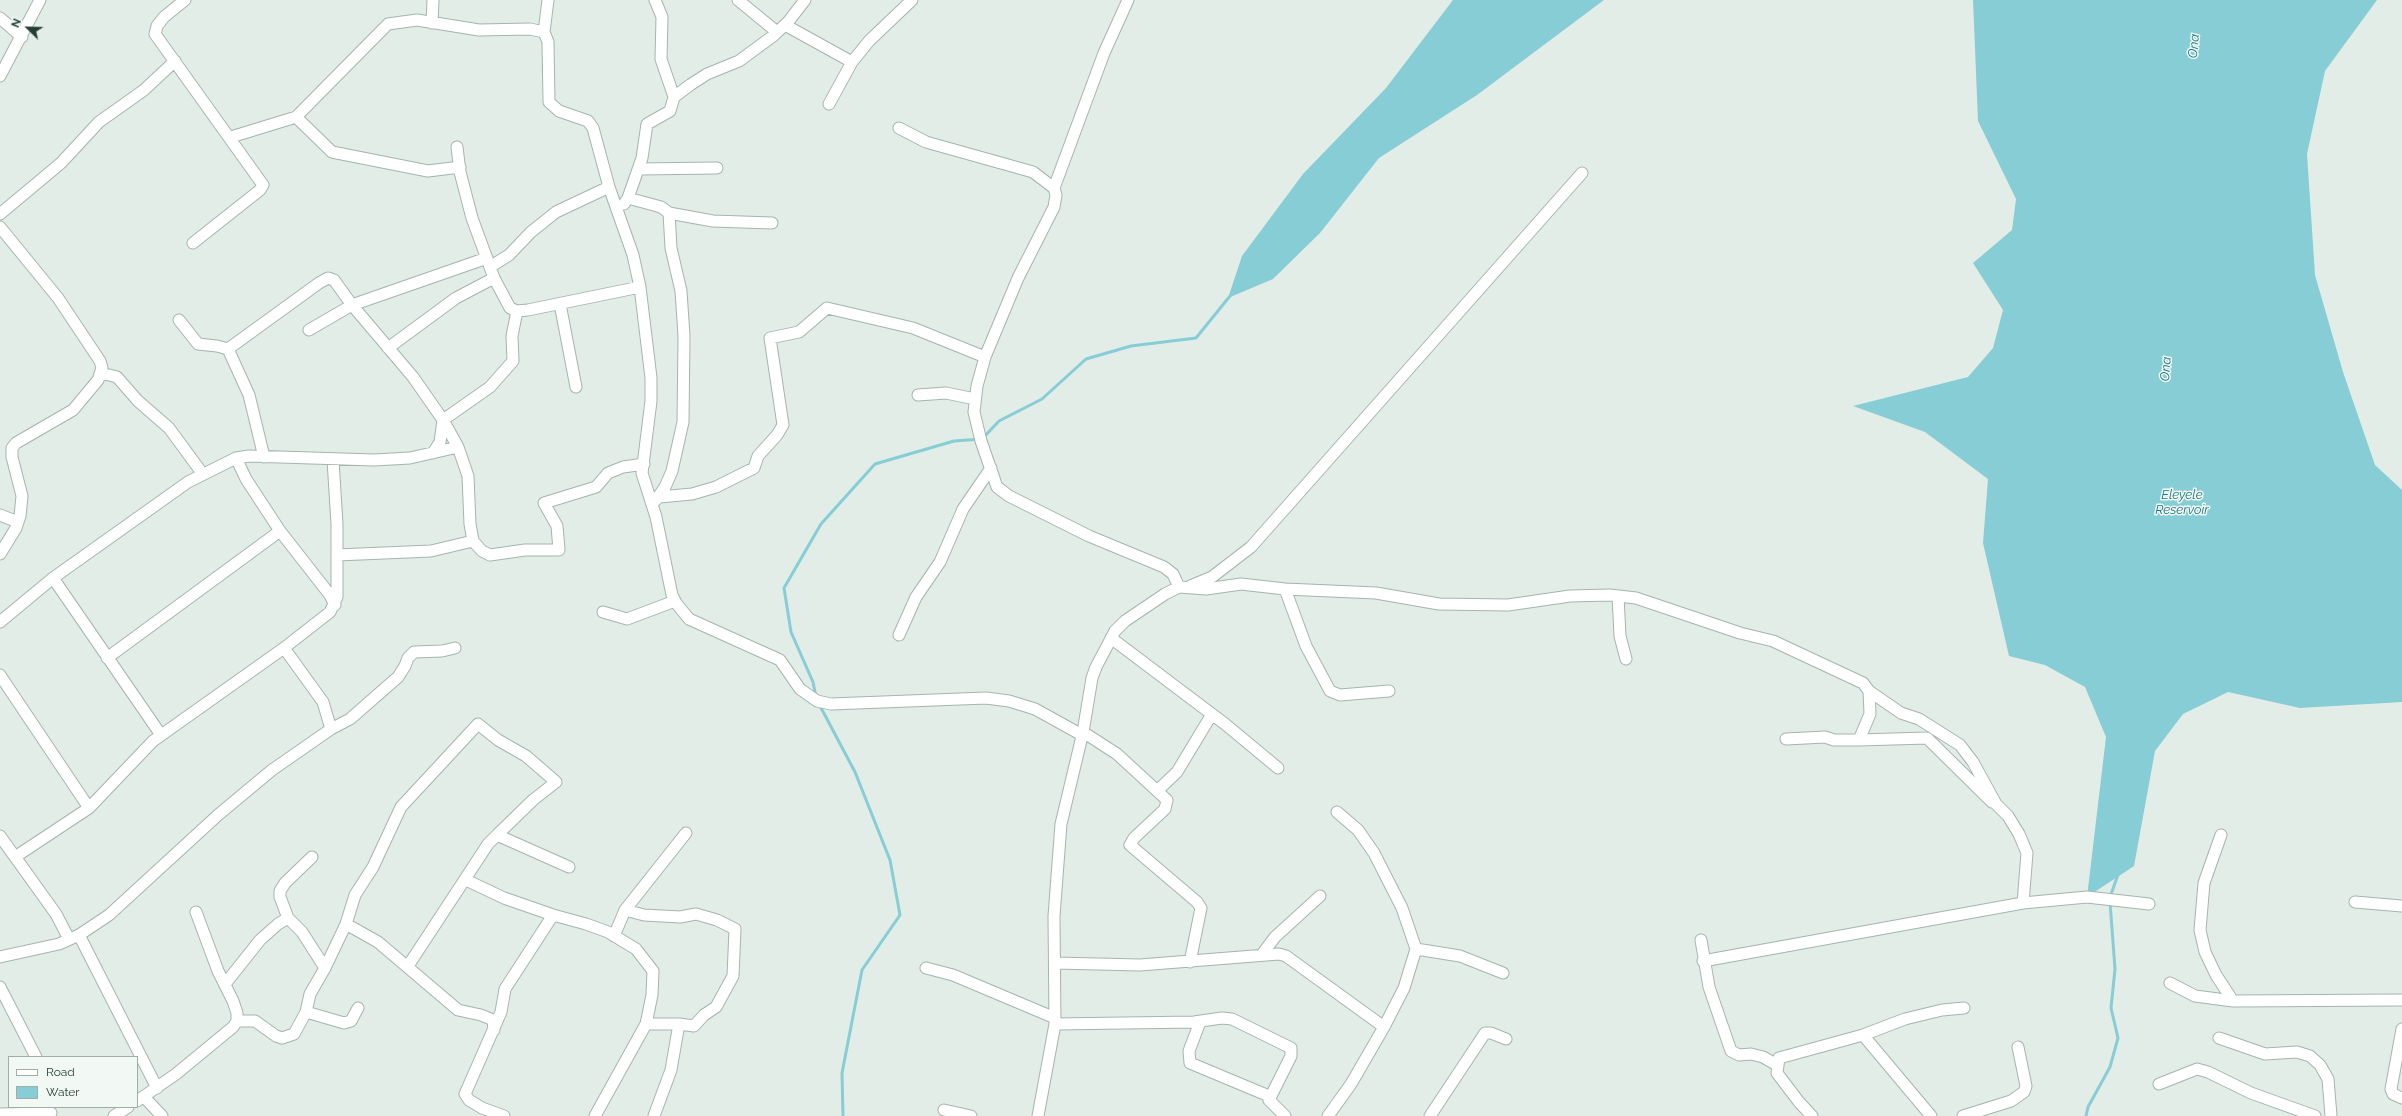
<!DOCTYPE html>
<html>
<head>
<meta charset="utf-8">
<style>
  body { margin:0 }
  #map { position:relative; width:2402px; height:1116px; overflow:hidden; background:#e2ede7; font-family:Raleway,sans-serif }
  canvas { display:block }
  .legend { position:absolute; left:8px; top:1056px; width:130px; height:52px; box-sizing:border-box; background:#f2f9f5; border:1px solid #9eafa8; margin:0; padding:5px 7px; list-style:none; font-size:12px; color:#213f35 }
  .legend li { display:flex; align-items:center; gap:8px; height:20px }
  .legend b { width:20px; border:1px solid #9eafa8 }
  .north { position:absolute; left:8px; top:8px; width:40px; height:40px; -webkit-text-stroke:3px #f2f9f5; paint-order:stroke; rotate:293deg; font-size:11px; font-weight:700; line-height:16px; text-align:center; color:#213f35 }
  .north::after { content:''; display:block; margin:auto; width:14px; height:18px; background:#213f35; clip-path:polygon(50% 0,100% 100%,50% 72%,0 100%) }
</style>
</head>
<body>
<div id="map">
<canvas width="2402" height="1116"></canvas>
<ul class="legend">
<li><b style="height:5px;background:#fff"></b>Road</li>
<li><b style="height:11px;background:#87cdd5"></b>Water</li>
</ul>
<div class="north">N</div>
</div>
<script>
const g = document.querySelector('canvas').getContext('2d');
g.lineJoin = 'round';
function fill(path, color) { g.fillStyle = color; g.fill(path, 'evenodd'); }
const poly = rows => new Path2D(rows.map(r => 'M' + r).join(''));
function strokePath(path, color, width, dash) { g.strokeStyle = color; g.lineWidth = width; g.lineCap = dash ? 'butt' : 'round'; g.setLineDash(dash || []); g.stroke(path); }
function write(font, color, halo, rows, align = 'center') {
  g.font = font + ' Raleway,sans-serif'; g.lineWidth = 3; g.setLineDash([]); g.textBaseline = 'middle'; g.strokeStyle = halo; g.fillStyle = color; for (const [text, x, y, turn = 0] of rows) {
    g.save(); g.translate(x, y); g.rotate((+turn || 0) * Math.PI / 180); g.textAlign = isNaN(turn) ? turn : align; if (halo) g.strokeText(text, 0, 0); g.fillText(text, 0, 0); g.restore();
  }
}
fill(poly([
  [1453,0,1604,0,1477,95,1379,158,1320,233,1273,279,1228,298,1242,256,1303,174,1386,88],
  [1973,0,2377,0,2325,71,2307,154,2315,275,2343,372,2375,465,2402,490,2402,702,2300,708,2228,692,2183,714,2155,751,2134,866,2087,897,2106,737,2085,687,2045,665,2009,656,1983,543,1988,479,1925,432,1853,406,1968,377,1993,348,2003,310,1973,263,2012,230,2016,199,1978,121]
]), '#87cdd5');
strokePath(poly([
  [816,697,813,682,791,632,784,588,821,524,875,464,954,441,982,439,999,421,1042,399,1086,359,1131,346,1196,338,1230,296],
  [819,704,855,772,890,860,900,915,862,970,842,1073,843,1116],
  [2110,897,2119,872],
  [2086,1116,2088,1107,2110,1067,2118,1038,2111,1008,2115,969,2110,902]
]), '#87cdd5', 3);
const street = poly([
  [185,0,164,17,157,26,155,34,263,185,260,190,193,243],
  [655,0,662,17,661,59,674,97],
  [738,0,777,32],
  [0,18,22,37],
  [432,23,433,0],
  [785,25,852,62],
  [544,32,548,0],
  [0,76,40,0],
  [829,104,852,62,869,41,912,0],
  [296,117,332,152,428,171,460,167],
  [899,128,926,142,1033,172,1054,188,1056,195,1054,207,1018,278,985,357,977,386,974,412,981,441,997,487,1009,496,1089,536,1164,567,1173,574,1179,587],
  [231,137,296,117,388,24,417,20,479,30,530,29,544,32,548,42,549,102,559,111,588,121,593,128,609,187,633,255,640,287,651,378,651,401,642,473,656,517,672,595,676,603,689,619,780,660,800,689,817,701,831,704,986,698,1009,701,1035,709,1082,735],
  [457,147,460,172,472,218,494,278,510,308,517,311,528,310,640,287],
  [638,169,717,168],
  [1054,188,1104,53,1128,0],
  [628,198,661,207,669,213,671,248,681,291,684,336,683,422,672,471,665,487,656,500],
  [624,204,628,198,642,158,647,124,670,111,674,97,690,85,707,74,739,61,773,36,788,22,805,0],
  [669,213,713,221,772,223],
  [0,214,61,163,99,122,144,90,175,61],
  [0,227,58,298,100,361,102,368,98,380,73,410,16,443,12,448,12,457,22,496,20,516,16,528,0,554],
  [490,267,509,255,531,232,556,212,609,187],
  [560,304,576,387],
  [179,320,198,344,217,346,228,349,249,395,264,457],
  [309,330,352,305,487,258],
  [388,348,456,298,494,278],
  [228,349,319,283,328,278,334,280,352,305,413,377,443,420,458,447,468,476,470,524,473,541,482,551,490,555,525,550,559,550,557,526,544,503,596,487,608,473,623,467,644,464],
  [101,373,117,377,138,401,169,428,202,473],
  [918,395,946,393,975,399],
  [433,453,440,442,443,420,490,387,513,361,512,336,517,311],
  [236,458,246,479,280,531,330,595,335,605],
  [659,497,692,494,716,487,754,468,758,456,777,435,783,425,770,338,799,332,827,308,913,328,985,357],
  [0,515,18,522],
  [337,555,431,551,473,541],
  [53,578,161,735],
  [1190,586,1212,577,1251,547,1582,173],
  [1285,589,1306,646,1330,691,1340,695,1389,691],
  [1618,596,1620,636,1626,659],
  [603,612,627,619,675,601],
  [0,622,53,578,188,482,236,458,249,456,374,460,410,458,458,447],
  [899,635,916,597,940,562,963,509,991,468],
  [1111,638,1225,724,1278,768],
  [284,648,323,702,331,729],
  [107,658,280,531],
  [0,675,89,808],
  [1869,691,1901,713,1919,719,1960,745,1973,762,1996,804,2008,816,2019,834,2027,853,2023,903],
  [1083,732,1117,754,1167,800,1165,809,1134,838,1130,845,1197,902,1201,908,1190,962],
  [1859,740,1927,738,1992,802],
  [1157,791,1177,772,1212,714],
  [2221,835,2204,883,2200,930,2205,952,2216,975,2233,1001,2402,1000],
  [0,836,56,914,69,939],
  [15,857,89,808,153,741,284,648,330,612,337,597,337,524,333,460],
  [312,857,285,883,280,891,280,897,288,918,302,932,325,968],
  [466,880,504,898,553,915],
  [2355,902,2402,906],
  [346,924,378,942,458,1010,481,1015,493,1020,494,1030],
  [79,935,157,1088],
  [614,936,625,910],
  [1701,940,1709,987,1731,1051,1739,1055,1751,1054,1763,1057,1777,1065],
  [1416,949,1460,956,1503,973],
  [1263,953,1275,937,1320,896],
  [0,957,59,944,79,935,109,915,218,815,272,770,331,729,350,719,398,677,405,666,408,658,414,652,442,651,455,648],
  [1703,961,2023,903,2087,897,2149,904],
  [1055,963,1140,965,1279,954,1286,956,1384,1027],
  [408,966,488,844,497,835,569,867],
  [926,968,953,975,1055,1018],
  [2170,983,2195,996,2233,1001],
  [225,984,260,940,278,924,288,918],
  [0,987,36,1057],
  [306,1012,344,1023,351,1021,358,1008],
  [237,1021,255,1021,276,1036,282,1038,294,1034,306,1012,310,994,325,968,346,924,355,895,373,867,401,807,478,724,498,740,526,756,556,782,533,800,497,835],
  [1200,1022,1189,1051,1190,1063,1269,1096],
  [646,1024,679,1024,671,1070,654,1116],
  [679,1024,694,1026,704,1015,716,1007,733,976,735,929,717,920,696,914,680,917,644,915,625,910,686,833],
  [1055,1024,1194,1022,1222,1018,1232,1019,1291,1048,1291,1056,1269,1100,1285,1116],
  [2402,1029,2391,1089,2393,1094,2402,1098],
  [1863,1035,1931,1116],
  [2219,1038,2265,1054,2297,1052,2310,1056,2320,1065,2328,1079,2331,1116],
  [2159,1084,2197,1069,2208,1072,2251,1093,2315,1116],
  [144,1097,162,1116],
  [137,1101,176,1074,233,1027,237,1021,237,1013,233,1001,218,971,196,912],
  [944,1110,971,1116],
  [0,1114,51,1113],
  [114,1116,128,1107],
  [504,1116,482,1108,469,1100,465,1094,501,1012,505,989,553,915,586,924,608,932,636,949,653,971,652,995,646,1024,595,1116],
  [1038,1116,1055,1024,1054,916,1061,824,1083,732,1092,678,1096,667,1115,631,1125,621,1165,594,1179,587,1206,589,1241,584,1285,589,1376,593,1439,604,1508,605,1570,596,1610,595,1636,598,1740,633,1773,641,1863,683,1869,691,1870,714,1859,740,1834,740,1825,737,1786,739],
  [1328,1116,1351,1084,1384,1027,1404,988,1416,949,1402,908,1374,853,1358,830,1337,812],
  [1430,1116,1485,1033,1491,1033,1506,1039],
  [1812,1116,1799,1102,1777,1073,1779,1058,1863,1035,1905,1019,1942,1010,1964,1008],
  [1963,1116,2011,1101,2024,1092,2026,1086,2018,1047]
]);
strokePath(street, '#a4b5ae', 13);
strokePath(street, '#fff', 11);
write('italic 13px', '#17737e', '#f2f9f5', [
  ["Ona",2194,46,-85],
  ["Ona",2166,369,-86],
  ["Eleyele",2182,495],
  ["Reservoir",2182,510]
]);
</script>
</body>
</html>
